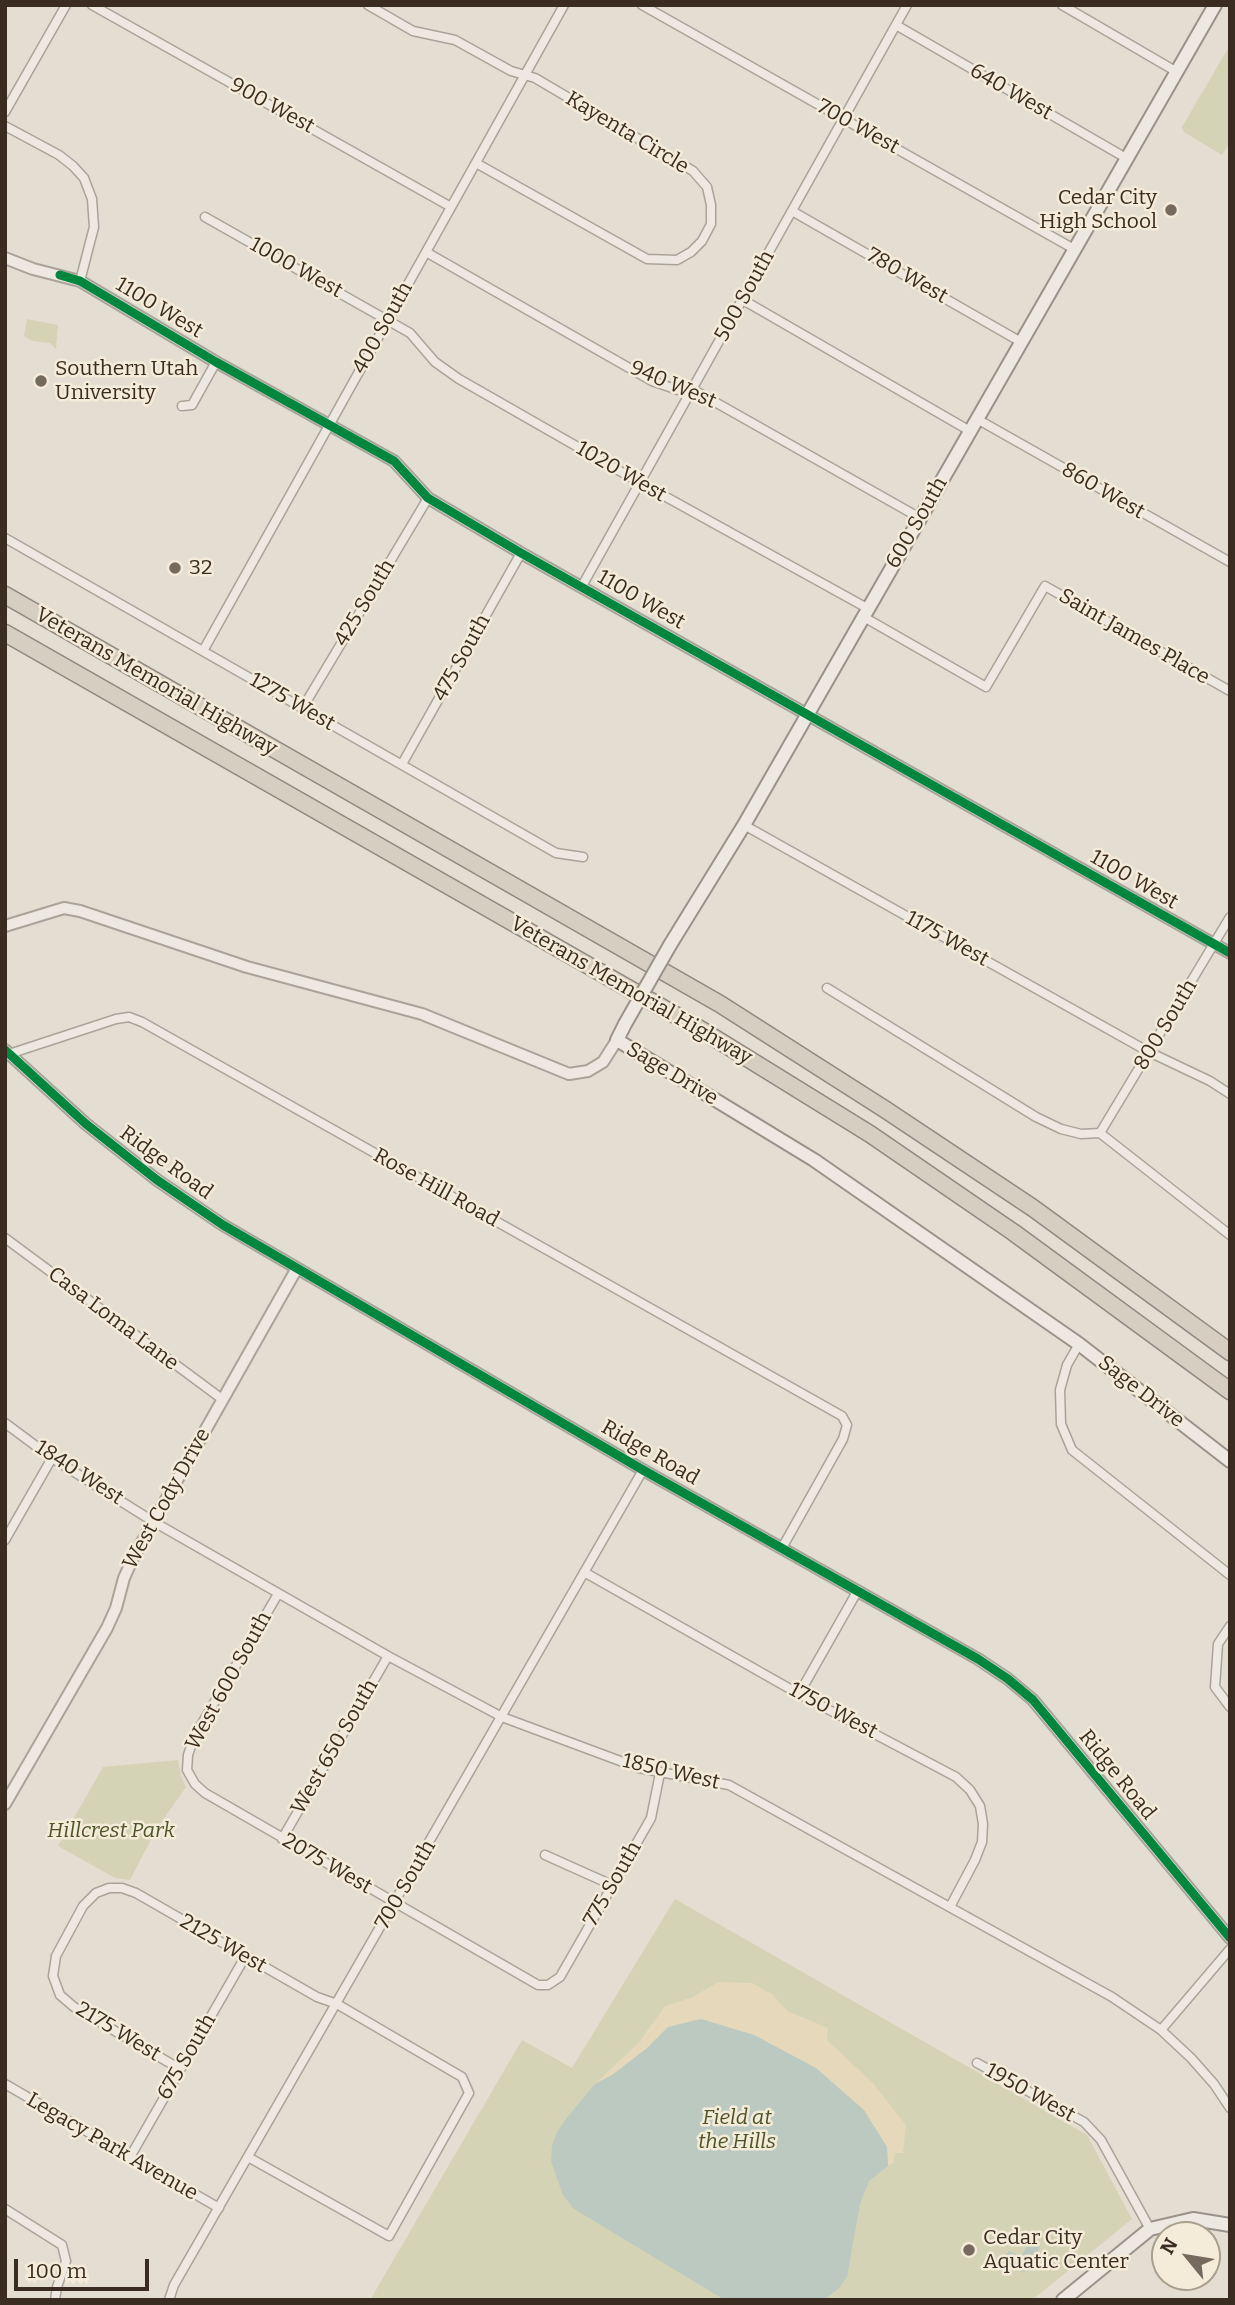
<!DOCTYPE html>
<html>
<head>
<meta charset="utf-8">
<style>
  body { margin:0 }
  #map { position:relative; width:1235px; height:2305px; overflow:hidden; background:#e4ddd1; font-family:Bitter,serif }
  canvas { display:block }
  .frame { position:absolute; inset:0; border:7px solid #3a2c21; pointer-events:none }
  .north { position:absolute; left:1151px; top:2221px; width:70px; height:70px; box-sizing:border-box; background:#f4ebd9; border:2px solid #aa9f8f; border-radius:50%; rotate:300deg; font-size:19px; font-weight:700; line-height:28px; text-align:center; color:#3a2c21 }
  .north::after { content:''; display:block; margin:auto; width:24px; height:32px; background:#766a5f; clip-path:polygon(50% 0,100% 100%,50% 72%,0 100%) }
  .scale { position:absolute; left:14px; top:2259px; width:135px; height:32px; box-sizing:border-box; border:4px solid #3a2c21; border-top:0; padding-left:9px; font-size:21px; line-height:24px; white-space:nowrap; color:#3a2c21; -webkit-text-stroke:5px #f4ebd9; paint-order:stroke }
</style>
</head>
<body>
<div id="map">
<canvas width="1235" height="2305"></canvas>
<div class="frame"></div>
<div class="north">N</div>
<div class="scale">100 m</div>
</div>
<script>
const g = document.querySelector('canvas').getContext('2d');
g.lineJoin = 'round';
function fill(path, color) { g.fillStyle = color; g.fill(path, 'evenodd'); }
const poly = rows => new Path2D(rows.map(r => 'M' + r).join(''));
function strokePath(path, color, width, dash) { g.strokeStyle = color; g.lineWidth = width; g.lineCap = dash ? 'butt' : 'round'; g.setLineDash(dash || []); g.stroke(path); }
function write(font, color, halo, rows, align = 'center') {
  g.font = font + ' Bitter,serif'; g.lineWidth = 5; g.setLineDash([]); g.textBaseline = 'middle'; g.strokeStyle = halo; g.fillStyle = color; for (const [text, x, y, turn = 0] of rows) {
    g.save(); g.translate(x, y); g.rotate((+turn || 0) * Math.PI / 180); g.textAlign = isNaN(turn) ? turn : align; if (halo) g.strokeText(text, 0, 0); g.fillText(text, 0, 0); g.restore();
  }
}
fill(poly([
  [1230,45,1230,142,1222,155,1184,132,1182,127],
  [27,319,58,325,56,349,50,343,32,341,24,336],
  [178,1760,181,1776,186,1787,156,1830,130,1880,115,1878,58,1846,103,1767],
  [675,1899,1087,2135,1132,2219,1032,2300,370,2300,522,2040,572,2068]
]), '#d4d3b5');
fill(poly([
  [718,1982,752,1983,772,1994,787,2011,828,2028,827,2040,872,2082,906,2125,903,2153,895,2153,894,2163,888,2166,887,2147,668,2027,646,2049,612,2075,595,2084,639,2042,665,2006,693,1997]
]), '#e5d8bb');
fill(poly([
  [701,2019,754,2035,816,2068,864,2110,887,2147,888,2166,869,2181,860,2204,847,2277,838,2289,824,2300,725,2300,574,2209,563,2195,551,2161,552,2146,558,2130,570,2114,595,2084,612,2075,646,2049,668,2027],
  [1030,2241,1040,2247,1024,2273,1002,2260,1009,2251,1021,2256]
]), '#bbc9c0');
const minor = poly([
  [92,5,451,207],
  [368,5,413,31,455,40,511,71,535,78,693,171,707,187,711,205,711,224,702,241,691,252,677,260,647,259,476,163],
  [642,5,1074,249],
  [1062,5,1177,72],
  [896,25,1126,158],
  [5,112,66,5],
  [5,126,59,155,73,166,84,178,92,199,94,227,80,281],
  [792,211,1021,342],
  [205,217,410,333,435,362,459,379,639,482,867,608],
  [426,252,652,381,678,390,692,389,920,518],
  [743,300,970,431],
  [182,406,192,405,216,362],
  [977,419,1230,562],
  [5,538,556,853,583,857],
  [582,586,907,5],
  [862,616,986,687,1045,586,1230,691],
  [203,651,564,5],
  [302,709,428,498],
  [402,764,521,553],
  [744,825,1149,1052,1210,1081,1230,1094],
  [827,988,1036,1117,1061,1129,1081,1134,1100,1133],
  [6,1055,116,1019,129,1017,142,1022,842,1416,847,1425,843,1439,782,1548],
  [1100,1133,1230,917],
  [1100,1133,1230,1235],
  [5,1238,222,1399],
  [1079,1344,1067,1365,1060,1390,1061,1424,1072,1450,1230,1575],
  [5,1423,52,1458,154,1522,388,1656,502,1717,639,1768,729,1785,1112,1997,1161,2030,1191,2058,1214,2084,1230,2108],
  [5,1540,52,1458],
  [584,1572,799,1694,956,1777,970,1790,980,1806,983,1824,982,1842,975,1860,950,1907],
  [278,1594,194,1737,188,1755,187,1770,195,1784,205,1793,538,1985,548,1985,560,1977,651,1818,660,1773],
  [1230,1626,1218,1644,1215,1687,1230,1707],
  [799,1694,858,1590],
  [282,1839,388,1656],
  [545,1855,612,1885],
  [1161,2030,1230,1949],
  [977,2063,1084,2122,1101,2140,1150,2229],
  [180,2069,74,2007,60,1995,53,1976,56,1956,83,1906,96,1893,109,1888,122,1888,136,1893,317,1997,337,2004,462,2077,469,2093,389,2236,248,2157],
  [5,2084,219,2208],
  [130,2157,245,1957],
  [5,2209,62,2245,66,2261,57,2287,55,2300],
  [169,2300,174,2285,643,1470]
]);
const tertiary = poly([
  [5,258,33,269,80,281,216,362,394,461,428,498,521,553,1230,953],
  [5,926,64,908,80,911,247,967,422,1014,569,1074,588,1071,603,1062,617,1040],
  [5,1050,86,1124,157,1180,223,1225,643,1470,978,1659,1008,1679,1033,1700,1230,1938],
  [5,1804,107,1628,116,1608,124,1578,133,1558,296,1270]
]);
const secondary = poly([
  [670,945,744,825,1215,5],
  [625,1024,617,1040,814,1160,1079,1344,1230,1461],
  [1063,2300,1150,2229,1193,2219,1230,2225]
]);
const motorway = poly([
  [5,595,720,1004,886,1110,1033,1208,1230,1352],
  [5,633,705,1032,870,1134,1013,1232,1230,1391]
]);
strokePath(minor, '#aaa399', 11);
strokePath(tertiary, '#aaa399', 14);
strokePath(secondary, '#9a928a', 16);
strokePath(motorway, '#8f8880', 19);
strokePath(minor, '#ede9e2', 8);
strokePath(tertiary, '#ede9e2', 10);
strokePath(secondary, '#ede9e2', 12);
strokePath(motorway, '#d7cec2', 16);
const secondaryBridge = poly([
  [625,1024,670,945]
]);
strokePath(secondaryBridge, '#9a928a', 16, []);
strokePath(secondaryBridge, '#ede9e2', 12);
strokePath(poly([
  [60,275,80,281,216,362,394,461,428,498,521,553,1230,953],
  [5,1050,86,1124,157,1180,223,1225,643,1470,978,1659,1008,1679,1033,1700,1230,1938]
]), '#00873e', 9);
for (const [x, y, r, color] of [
  [1171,210,7,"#766a5f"],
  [41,381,7,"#766a5f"],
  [175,568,7,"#766a5f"],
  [969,2250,7,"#766a5f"]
]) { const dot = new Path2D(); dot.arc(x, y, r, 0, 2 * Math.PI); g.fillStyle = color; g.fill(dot); strokePath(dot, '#f4ebd9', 2.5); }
write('21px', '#3a2c21', '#f4ebd9', [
  ["640 West",1011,92,30],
  ["900 West",272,106,29],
  ["700 West",858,127,29],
  ["Kayenta Circle",627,133,31],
  ["1000 West",296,268,29],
  ["780 West",907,276,30],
  ["500 South",745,296,-61],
  ["1100 West",159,308,31],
  ["400 South",383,328,-61],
  ["940 West",673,385,23],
  ["1020 West",621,472,30],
  ["860 West",1103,491,30],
  ["600 South",917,523,-60],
  ["1100 West",641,600,30],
  ["425 South",365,603,-59],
  ["Saint James Place",1134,637,30],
  ["475 South",462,658,-61],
  ["Veterans Memorial Highway",156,682,30],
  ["1275 West",292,702,30],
  ["1100 West",1134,880,30],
  ["1175 West",947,939,29],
  ["Veterans Memorial Highway",631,991,30],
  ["800 South",1166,1025,-59],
  ["Sage Drive",672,1074,31],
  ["Ridge Road",166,1163,36],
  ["Rose Hill Road",436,1188,29],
  ["Casa Loma Lane",113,1319,37],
  ["Sage Drive",1141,1392,38],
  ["Ridge Road",650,1453,30],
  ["1840 West",79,1473,33],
  ["West Cody Drive",167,1499,-61],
  ["West 600 South",229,1681,-61],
  ["1750 West",833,1711,28],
  ["West 650 South",335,1747,-60],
  ["1850 West",671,1772,13],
  ["Ridge Road",1117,1775,51],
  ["2075 West",327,1864,30],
  ["775 South",613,1884,-60],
  ["700 South",406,1885,-60],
  ["2125 West",223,1944,30],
  ["2175 West",118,2032,31],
  ["675 South",187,2057,-60],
  ["1950 West",1030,2093,29],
  ["Legacy Park Avenue",112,2147,30]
]);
write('21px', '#3a2c21', '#f4ebd9', [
  ["Cedar City",1157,198,"right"],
  ["High School",1157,222,"right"],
  ["Southern Utah",55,369],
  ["University",55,393],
  ["32",189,568],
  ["Cedar City",983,2238],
  ["Aquatic Center",983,2262]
], 'left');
write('italic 21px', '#4c5529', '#f4ebd9', [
  ["Hillcrest Park",111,1831],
  ["Field at",737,2118],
  ["the Hills",737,2142]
]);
</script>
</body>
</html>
